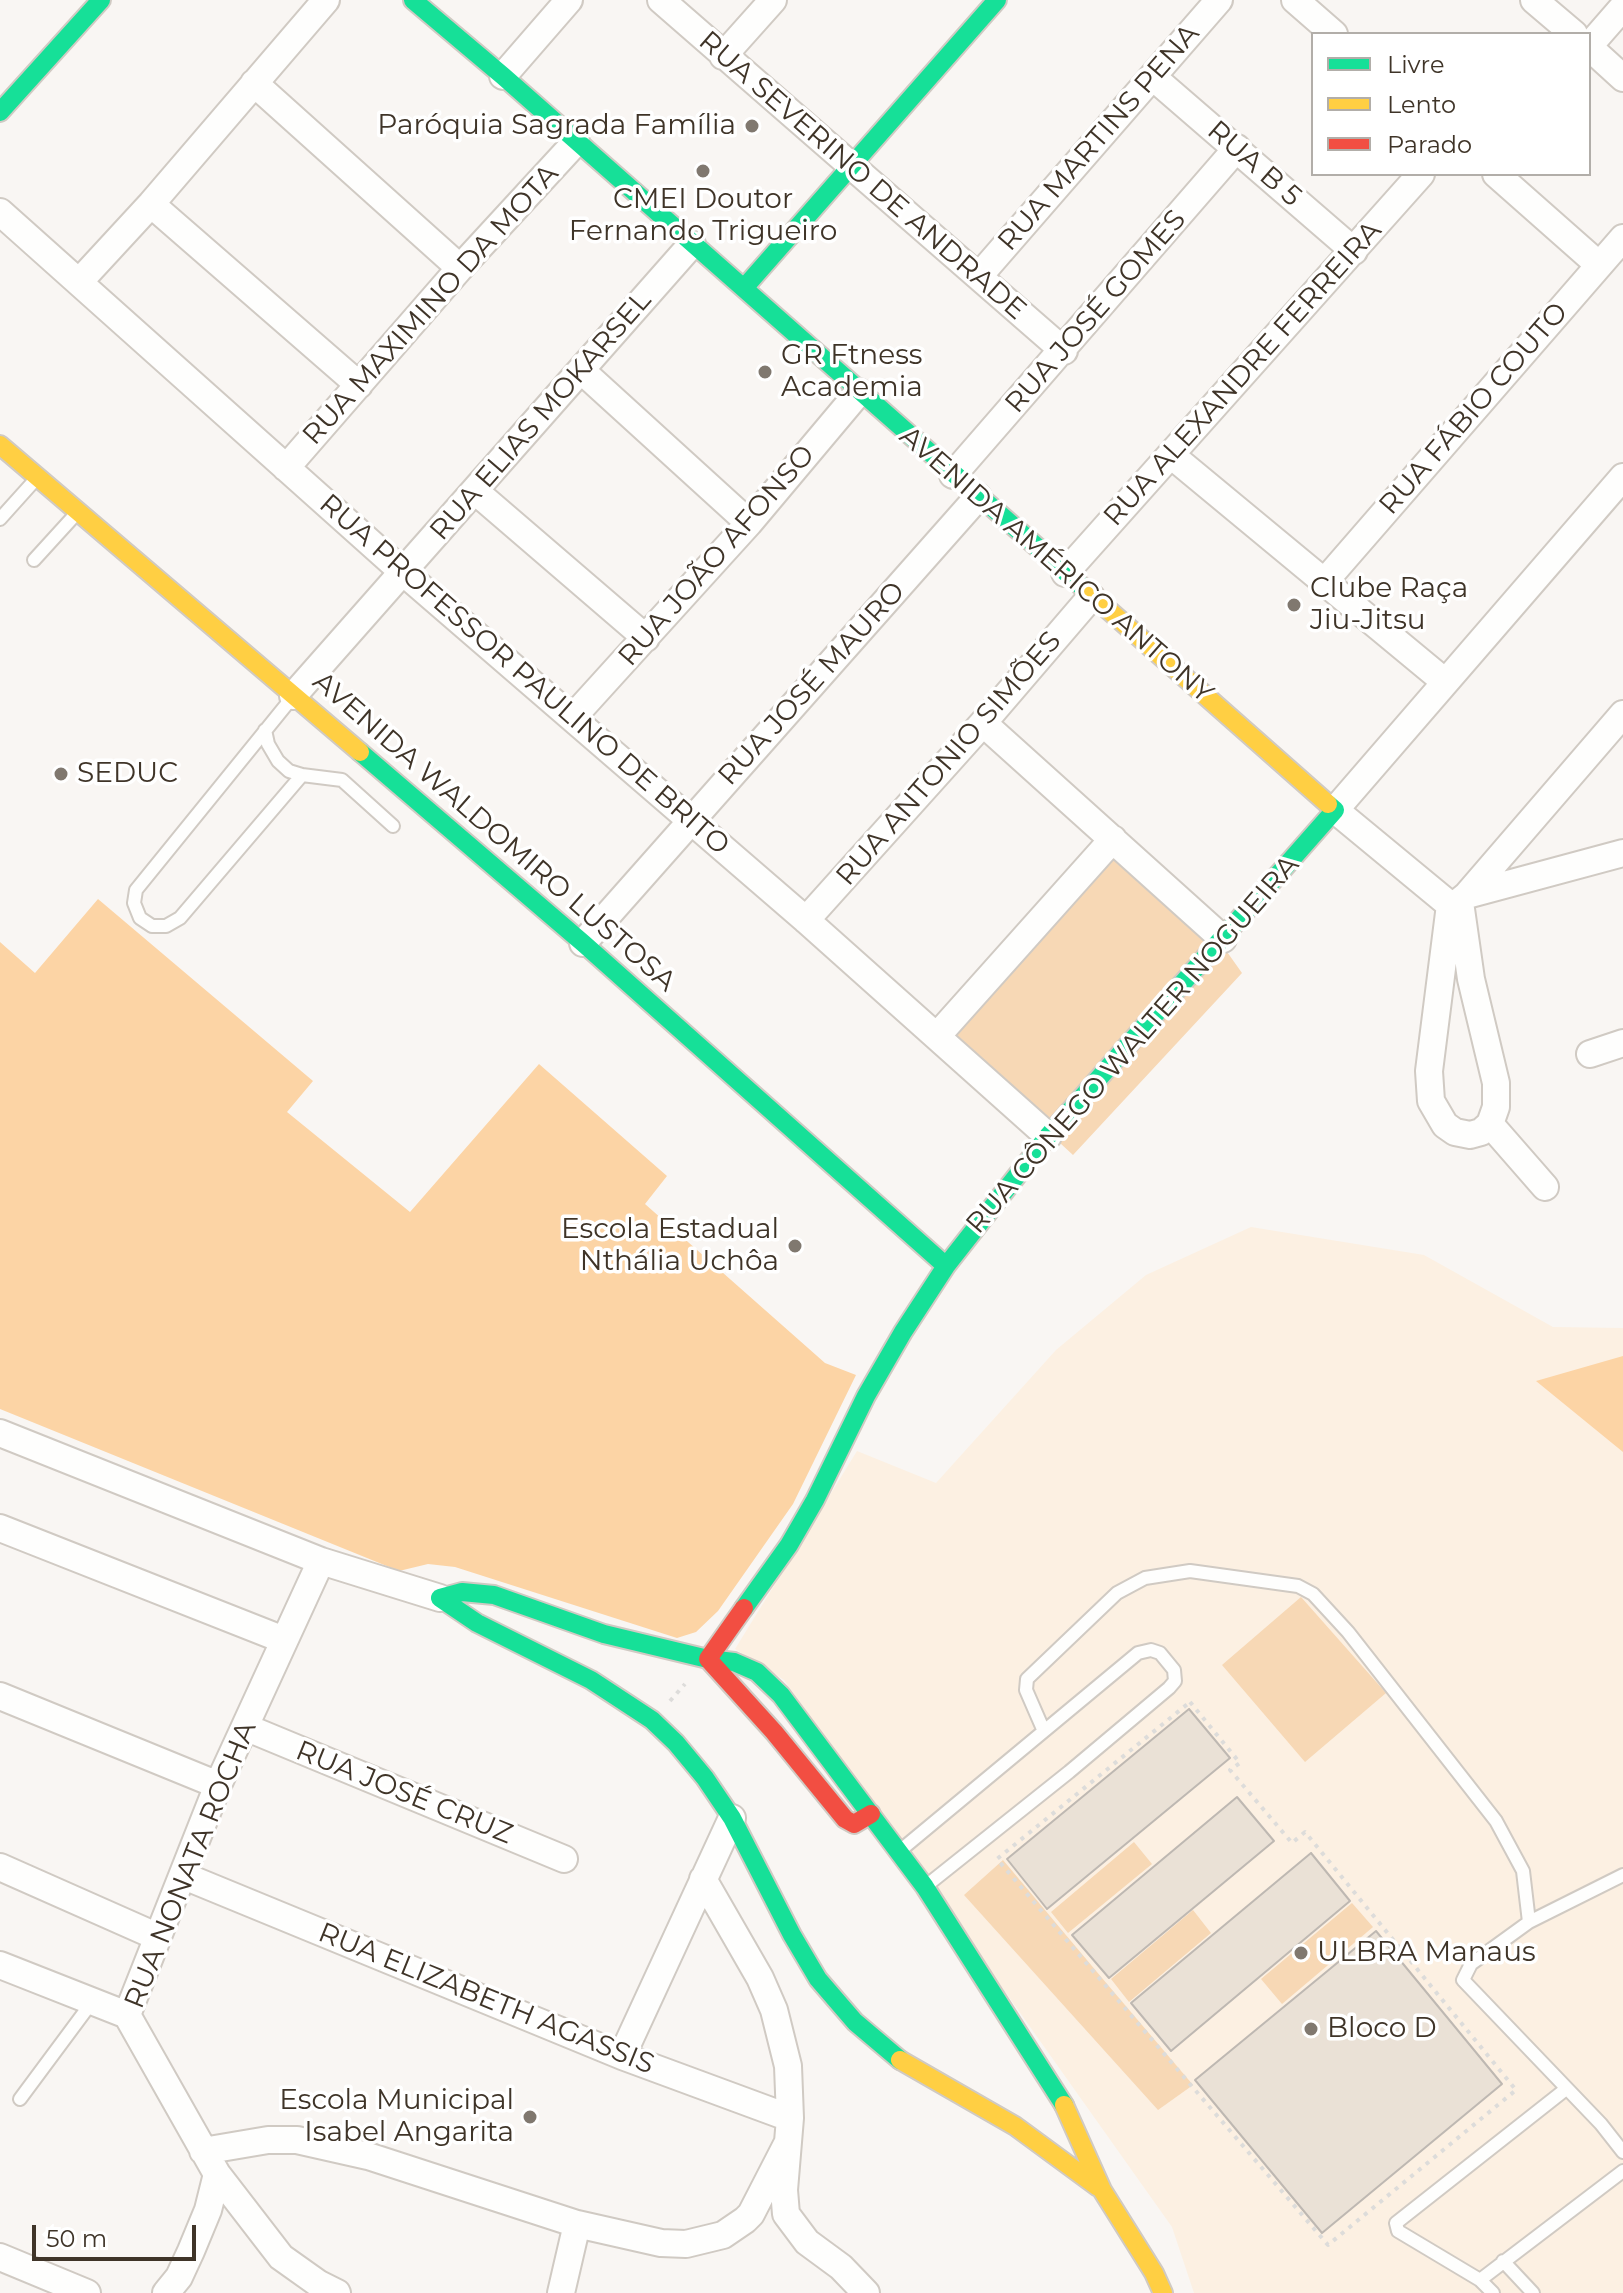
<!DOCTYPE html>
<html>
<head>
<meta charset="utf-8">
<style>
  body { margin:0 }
  #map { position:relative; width:1623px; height:2293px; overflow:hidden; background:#f9f6f3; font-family:Montserrat,sans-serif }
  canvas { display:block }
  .legend { position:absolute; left:1311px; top:32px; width:280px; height:144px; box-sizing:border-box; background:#fff; border:2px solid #b2aea9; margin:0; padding:10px 14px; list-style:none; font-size:24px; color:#3f3428 }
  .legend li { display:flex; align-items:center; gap:16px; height:40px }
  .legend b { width:40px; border:2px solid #b2aea9 }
  .scale { position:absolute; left:32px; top:2225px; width:164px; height:36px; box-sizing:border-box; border:4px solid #3f3428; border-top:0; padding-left:10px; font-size:24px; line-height:28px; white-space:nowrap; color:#3f3428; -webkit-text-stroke:6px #fff; paint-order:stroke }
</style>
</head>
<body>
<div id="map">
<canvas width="1623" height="2293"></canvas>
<ul class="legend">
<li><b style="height:10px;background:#16e098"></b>Livre</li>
<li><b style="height:10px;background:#ffcf43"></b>Lento</li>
<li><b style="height:10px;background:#f24e42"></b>Parado</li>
</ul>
<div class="scale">50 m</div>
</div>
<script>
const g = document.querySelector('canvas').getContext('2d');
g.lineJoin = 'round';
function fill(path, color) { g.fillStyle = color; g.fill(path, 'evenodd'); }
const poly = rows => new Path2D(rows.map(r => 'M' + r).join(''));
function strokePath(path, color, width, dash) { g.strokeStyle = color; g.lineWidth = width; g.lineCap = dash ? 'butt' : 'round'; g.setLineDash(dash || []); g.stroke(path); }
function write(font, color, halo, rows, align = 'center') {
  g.font = font + ' Montserrat,sans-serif'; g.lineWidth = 7; g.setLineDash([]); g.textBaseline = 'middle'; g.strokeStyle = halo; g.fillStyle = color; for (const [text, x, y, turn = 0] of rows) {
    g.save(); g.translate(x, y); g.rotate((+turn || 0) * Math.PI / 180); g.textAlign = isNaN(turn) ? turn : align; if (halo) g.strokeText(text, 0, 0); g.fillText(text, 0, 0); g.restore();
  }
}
fill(poly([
  [1251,1227,1424,1255,1553,1327,1623,1328,1623,2293,1194,2293,1172,2227,784,1680,735,1649,857,1451,936,1483,1056,1350,1146,1275]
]), '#fcf0e2');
fill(poly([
  [1114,848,1225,949,1242,973,1073,1155,944,1036],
  [1301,1597,1386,1693,1305,1762,1222,1665],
  [1134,1842,1152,1864,1068,1933,1051,1912],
  [1003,1860,1102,1978,1193,2085,1158,2110,964,1895],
  [1352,1903,1373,1927,1282,2004,1261,1979],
  [1193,1910,1211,1933,1129,2002,1111,1979]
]), '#f7d8b5');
fill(poly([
  [98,899,313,1081,287,1112,410,1212,539,1064,667,1176,645,1204,825,1363,856,1375,793,1504,718,1611,696,1632,677,1638,455,1567,428,1564,399,1571,0,1409,0,942,35,973],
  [1623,1356,1623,1452,1536,1381]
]), '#fcd4a5');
const building = poly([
  [1189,1709,1230,1758,1047,1909,1007,1859,1189,1709],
  [1237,1797,1274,1841,1109,1978,1072,1935,1237,1797],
  [1311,1853,1350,1901,1171,2051,1131,2003,1311,1853],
  [1376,1931,1502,2084,1322,2233,1195,2080,1376,1931]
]);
fill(building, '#eae1d6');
strokePath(building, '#beb8b2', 2);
const lane = poly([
  [0,519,35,480],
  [34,560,75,515],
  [291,699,136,890,134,903,140,918,152,926,166,926,180,918,302,775,342,780,393,826],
  [265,730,268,744,278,761,289,771,302,775],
  [1043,1729,1026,1690,1027,1679,1117,1593,1145,1578,1190,1571,1298,1586,1313,1594,1348,1632,1496,1821,1523,1871,1529,1922],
  [902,1849,1138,1653,1151,1650,1160,1653,1174,1670,1175,1681,1169,1688,1069,1772,926,1886],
  [1623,1875,1529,1922,1471,1964,1463,1980,1601,2124,1623,2152],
  [20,2099,92,2002],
  [1503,2261,1533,2293],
  [1480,2280,1623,2171],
  [1493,2293,1480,2280,1398,2231,1396,2223,1566,2089]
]);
const street = poly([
  [661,0,1064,351],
  [1295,0,1334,34],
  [1534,0,1574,34],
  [1589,46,1623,7],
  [1589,47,1623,78],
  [723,56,773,0],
  [503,76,569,0],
  [1154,78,1354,251],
  [254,83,460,268],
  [1496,174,1599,265],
  [151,204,359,385],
  [0,212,403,572,806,920,1048,1136],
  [979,276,1219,0],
  [79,282,151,204,326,0],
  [582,371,749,523],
  [1171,455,1444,681],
  [286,468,460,268,576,142],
  [953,475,1237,148],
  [475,491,646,638],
  [1065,573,1421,174],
  [1325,581,1623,238],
  [293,696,692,244],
  [573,717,749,523,859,392],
  [983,723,1223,939],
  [1467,895,1623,853],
  [1450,905,1335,810,1623,477],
  [1450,905,1429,1071,1431,1101,1445,1125,1455,1132,1470,1135,1481,1132,1490,1124,1496,1107,1496,1083,1471,979,1460,902],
  [1450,905,1456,904,1467,895,1623,714],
  [806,920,983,723,1091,597],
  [583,943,978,497],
  [937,1036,1113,839],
  [1590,1054,1623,1043],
  [1490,1124,1545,1187],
  [0,1433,321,1561,440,1598],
  [0,1528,284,1640],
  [0,1696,218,1785],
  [245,1727,564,1859],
  [0,1867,158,1937],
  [184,1876,622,2056,790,2118],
  [703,1879,760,1978,774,2010,788,2066,790,2118,784,2190,786,2214,807,2242,841,2267,866,2293],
  [0,1965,127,2015],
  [127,2015,218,1785,321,1561],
  [127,2015,217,2174,208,2210,191,2251,179,2277,166,2293],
  [622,2056,732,1818],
  [203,2151,268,2140,297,2140,368,2156,577,2224,661,2243,686,2244,723,2235,745,2220,751,2214,787,2144],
  [217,2174,281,2257,319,2284,337,2293],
  [0,2257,87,2293],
  [561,2293,577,2224]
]);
const fast = poly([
  [413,0,503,76,1087,591],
  [0,112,101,0],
  [744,288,997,0],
  [360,752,583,943,946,1266],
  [440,1598,462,1592,494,1595,604,1634,708,1659,734,1662,757,1672,781,1695,925,1887,1064,2105],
  [440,1598,477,1623,591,1680,652,1720,676,1743,705,1778,732,1818,792,1935,818,1979,855,2022,900,2060],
  [744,1608,789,1545,815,1500,866,1396,903,1332,946,1266,1048,1136,1335,810,1328,804]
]);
const slow = poly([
  [0,445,360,752],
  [1087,591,1328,804],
  [900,2060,1015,2126,1098,2187],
  [1064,2105,1102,2190,1154,2273,1163,2293]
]);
const jam = poly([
  [744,1608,708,1659,774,1732,845,1819,854,1824,871,1814]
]);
strokePath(lane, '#d0cac3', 16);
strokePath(street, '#d0cac3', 30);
strokePath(fast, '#d0cac3', 22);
strokePath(slow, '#d0cac3', 22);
strokePath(jam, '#d0cac3', 22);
strokePath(poly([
  [670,1701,685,1684],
  [1190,1702,1240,1763,1230,1770,1292,1843,1305,1832,1516,2090,1328,2245,997,1859,1190,1702]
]), '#dddcda', 4, [4, 6]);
strokePath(lane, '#fefefd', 12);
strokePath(street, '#fefefd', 26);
strokePath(fast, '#16e098', 18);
strokePath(slow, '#ffcf43', 18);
strokePath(jam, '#f24e42', 18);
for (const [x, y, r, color] of [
  [752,126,8,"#80786f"],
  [703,171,8,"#80786f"],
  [765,372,8,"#80786f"],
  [1294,605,8,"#80786f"],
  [61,774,8,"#80786f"],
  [795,1246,8,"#80786f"],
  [1301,1953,8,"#80786f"],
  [1311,2029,8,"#80786f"],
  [530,2117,8,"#80786f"]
]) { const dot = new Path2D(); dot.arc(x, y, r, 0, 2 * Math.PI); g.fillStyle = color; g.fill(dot); strokePath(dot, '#fff', 3); }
write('28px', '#3f3428', '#fff', [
  ["Paróquia Sagrada Família",736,126,"right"],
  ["CMEI Doutor",703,200,"center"],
  ["Fernando Trigueiro",703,232,"center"],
  ["GR Ftness",781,356],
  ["Academia",781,388],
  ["Clube Raça",1310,589],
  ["Jiu-Jitsu",1310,621],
  ["SEDUC",77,774],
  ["Escola Estadual",779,1230,"right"],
  ["Nthália Uchôa",779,1262,"right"],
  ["ULBRA Manaus",1317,1953],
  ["Bloco D",1327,2029],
  ["Escola Municipal",514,2101,"right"],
  ["Isabel Angarita",514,2133,"right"]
], 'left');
write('28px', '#3f3428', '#fff', [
  ["RUA MARTINS PENA",1099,138,-49],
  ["RUA B 5",1254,164,41],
  ["RUA SEVERINO DE ANDRADE",862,176,41],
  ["RUA MAXIMINO DA MOTA",431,305,-48],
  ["RUA JOSÉ GOMES",1096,312,-49],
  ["RUA ALEXANDRE FERREIRA",1243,374,-48],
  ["RUA FÁBIO COUTO",1474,409,-49],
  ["RUA ELIAS MOKARSEL",541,416,-49],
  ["RUA JOÃO AFONSO",717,556,-49],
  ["AVENIDA AMÉRICO ANTONY",1056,565,41],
  ["RUA PROFESSOR PAULINO DE BRITO",524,675,41],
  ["RUA JOSÉ MAURO",812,684,-48],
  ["RUA ANTONIO SIMÕES",949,759,-49],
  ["AVENIDA WALDOMIRO LUSTOSA",494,832,41],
  ["RUA CÔNEGO WALTER NOGUEIRA",1133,1045,-49],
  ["RUA JOSÉ CRUZ",404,1793,22],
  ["RUA NONATA ROCHA",191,1865,-68],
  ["RUA ELIZABETH AGASSIS",486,1999,22]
]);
</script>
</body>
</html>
